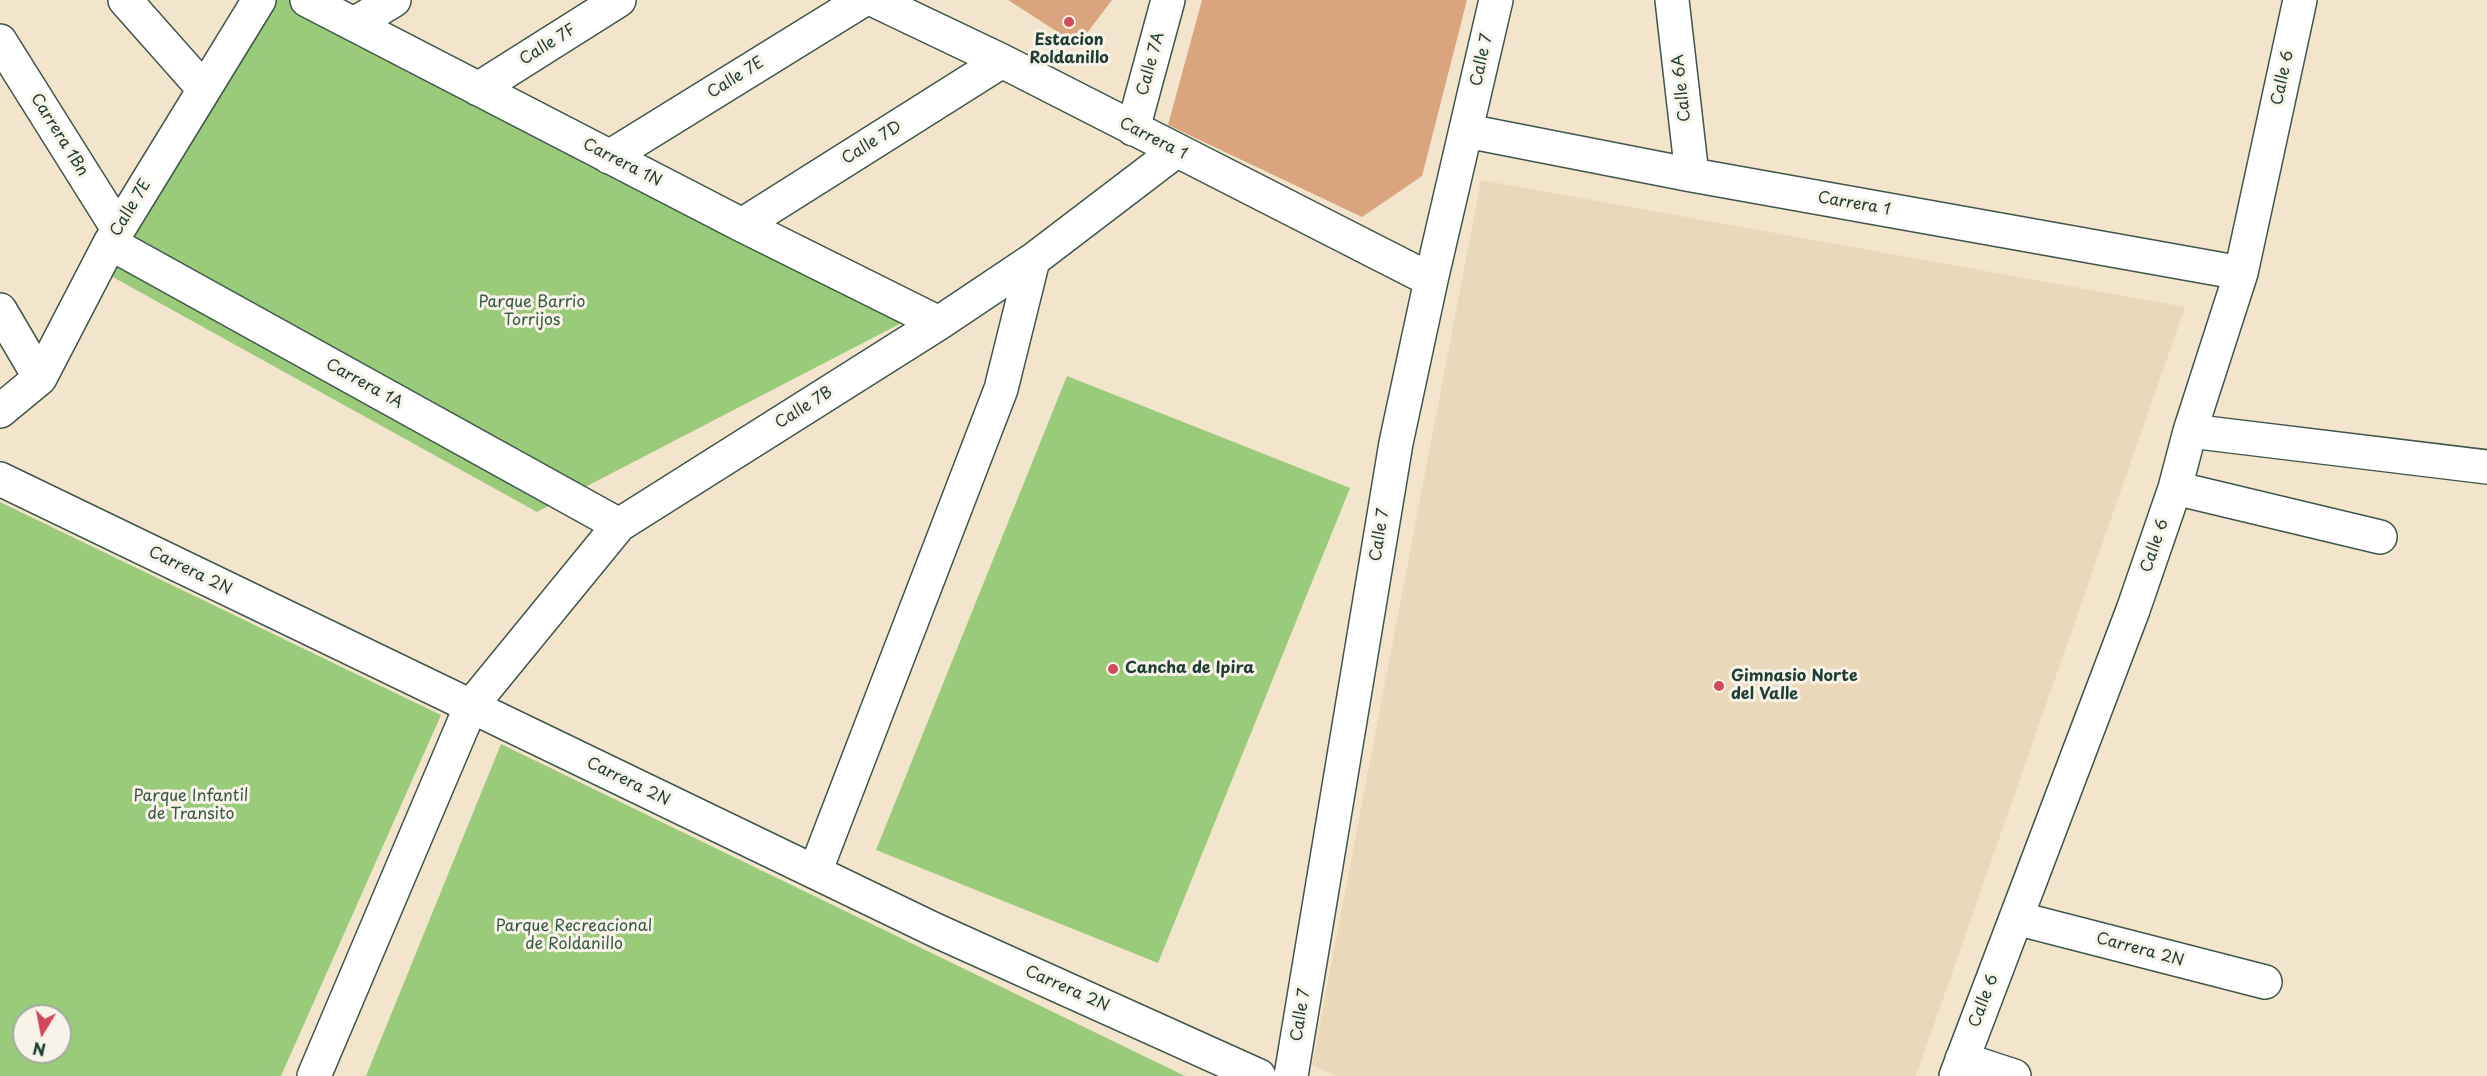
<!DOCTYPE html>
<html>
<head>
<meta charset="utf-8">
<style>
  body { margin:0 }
  #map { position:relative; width:2487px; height:1076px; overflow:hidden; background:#f3e5cc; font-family:"Playpen Sans",sans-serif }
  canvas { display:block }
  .north { position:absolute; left:12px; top:1004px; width:60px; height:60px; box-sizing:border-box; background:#f7f3e8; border:2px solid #a1aaa0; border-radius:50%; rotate:190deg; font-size:16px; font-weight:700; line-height:24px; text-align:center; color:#1f3d34 }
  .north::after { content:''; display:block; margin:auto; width:21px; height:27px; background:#d1495b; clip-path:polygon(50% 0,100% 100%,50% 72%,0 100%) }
</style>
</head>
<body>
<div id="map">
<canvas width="2487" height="1076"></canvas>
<div class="north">N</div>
</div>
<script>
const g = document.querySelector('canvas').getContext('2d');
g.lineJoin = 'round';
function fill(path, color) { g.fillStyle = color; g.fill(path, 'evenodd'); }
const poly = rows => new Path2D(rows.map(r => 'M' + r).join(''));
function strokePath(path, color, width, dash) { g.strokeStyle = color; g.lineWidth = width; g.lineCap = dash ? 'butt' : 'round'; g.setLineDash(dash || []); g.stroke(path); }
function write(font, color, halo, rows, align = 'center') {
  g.font = font + ' "Playpen Sans",sans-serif'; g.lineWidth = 6; g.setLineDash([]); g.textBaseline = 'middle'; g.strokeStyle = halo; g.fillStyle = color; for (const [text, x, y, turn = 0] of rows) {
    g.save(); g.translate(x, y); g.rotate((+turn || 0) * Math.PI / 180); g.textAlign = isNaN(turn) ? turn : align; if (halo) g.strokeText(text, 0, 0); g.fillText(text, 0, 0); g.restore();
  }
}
fill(poly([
  [1481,180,2185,307,1916,1076,1335,1076,1312,1065]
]), '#ead8ba');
fill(poly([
  [260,0,306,0,913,317,537,512,102,271],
  [1067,376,1350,488,1158,963,876,850],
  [0,502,441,715,281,1076,0,1076],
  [24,1016,60,1016,60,1052,24,1052],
  [501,744,1185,1076,366,1076]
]), '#9acb7a');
fill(poly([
  [1008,0,1112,0,1078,45],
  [1202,0,1467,0,1422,176,1362,217,1168,125]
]), '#daa47f');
const minor = poly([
  [125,0,203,88],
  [307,0,742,225,939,323],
  [874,0,1002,61,1431,280],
  [1672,0,1692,175],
  [354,24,394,0],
  [0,41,118,229],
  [478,89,619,0],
  [1133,129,1168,0],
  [1467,131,1692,175,2241,273],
  [609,157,863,0],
  [742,225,1002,61],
  [110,243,619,525],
  [0,310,40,378],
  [0,411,40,378,110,243,259,0],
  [2190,431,2487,467],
  [0,479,935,930,1259,1076],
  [2175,488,2380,537],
  [815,872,1001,389,1033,260],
  [2016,918,2265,982],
  [1962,1059,2014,1076],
  [314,1076,471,706,619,525,939,323,1033,260,1176,151],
  [1291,1076,1396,443,1431,280,1496,0],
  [1956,1076,2133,610,2175,488,2190,431,2241,273,2300,0]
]);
strokePath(minor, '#3f564b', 36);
strokePath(minor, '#fff', 33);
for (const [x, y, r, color] of [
  [1069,22,6,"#d1495b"],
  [1113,669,6,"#d1495b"],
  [1719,686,6,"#d1495b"]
]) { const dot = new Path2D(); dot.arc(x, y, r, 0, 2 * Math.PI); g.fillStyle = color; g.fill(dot); strokePath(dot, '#f7f3e8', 2); }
write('bold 16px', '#1f3d34', '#f7f3e8', [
  ["Estacion",1069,41,"center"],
  ["Roldanillo",1069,59,"center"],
  ["Cancha de Ipira",1125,669],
  ["Gimnasio Norte",1731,677],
  ["del Valle",1731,695]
], 'left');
write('16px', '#1f3d34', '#f7f3e8', [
  ["Calle 7F",548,45,-32],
  ["Calle 7",1482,60,-78],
  ["Calle 7A",1151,64,-75],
  ["Calle 7E",736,78,-32],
  ["Calle 6",2283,78,-78],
  ["Calle 6A",1682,88,-96],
  ["Carrera 1Bn",59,135,58],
  ["Carrera 1",1153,139,27],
  ["Calle 7D",872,143,-32],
  ["Carrera 1N",622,163,27],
  ["Carrera 1",1854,204,10],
  ["Calle 7E",131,208,-59],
  ["Carrera 1A",364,384,29],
  ["Calle 7B",804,408,-32],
  ["Calle 7",1380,535,-81],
  ["Calle 6",2155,546,-71],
  ["Carrera 2N",190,571,26],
  ["Carrera 2N",628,782,26],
  ["Carrera 2N",2140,950,15],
  ["Carrera 2N",1067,989,24],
  ["Calle 6",1984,1001,-69],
  ["Calle 7",1301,1015,-81]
]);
write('16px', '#385942', '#f7f3e8', [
  ["Parque Barrio",532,303],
  ["Torrijos",532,321],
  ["Parque Infantil",191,797],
  ["de Transito",191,815],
  ["Parque Recreacional",574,927],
  ["de Roldanillo",574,945]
]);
</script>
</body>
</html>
